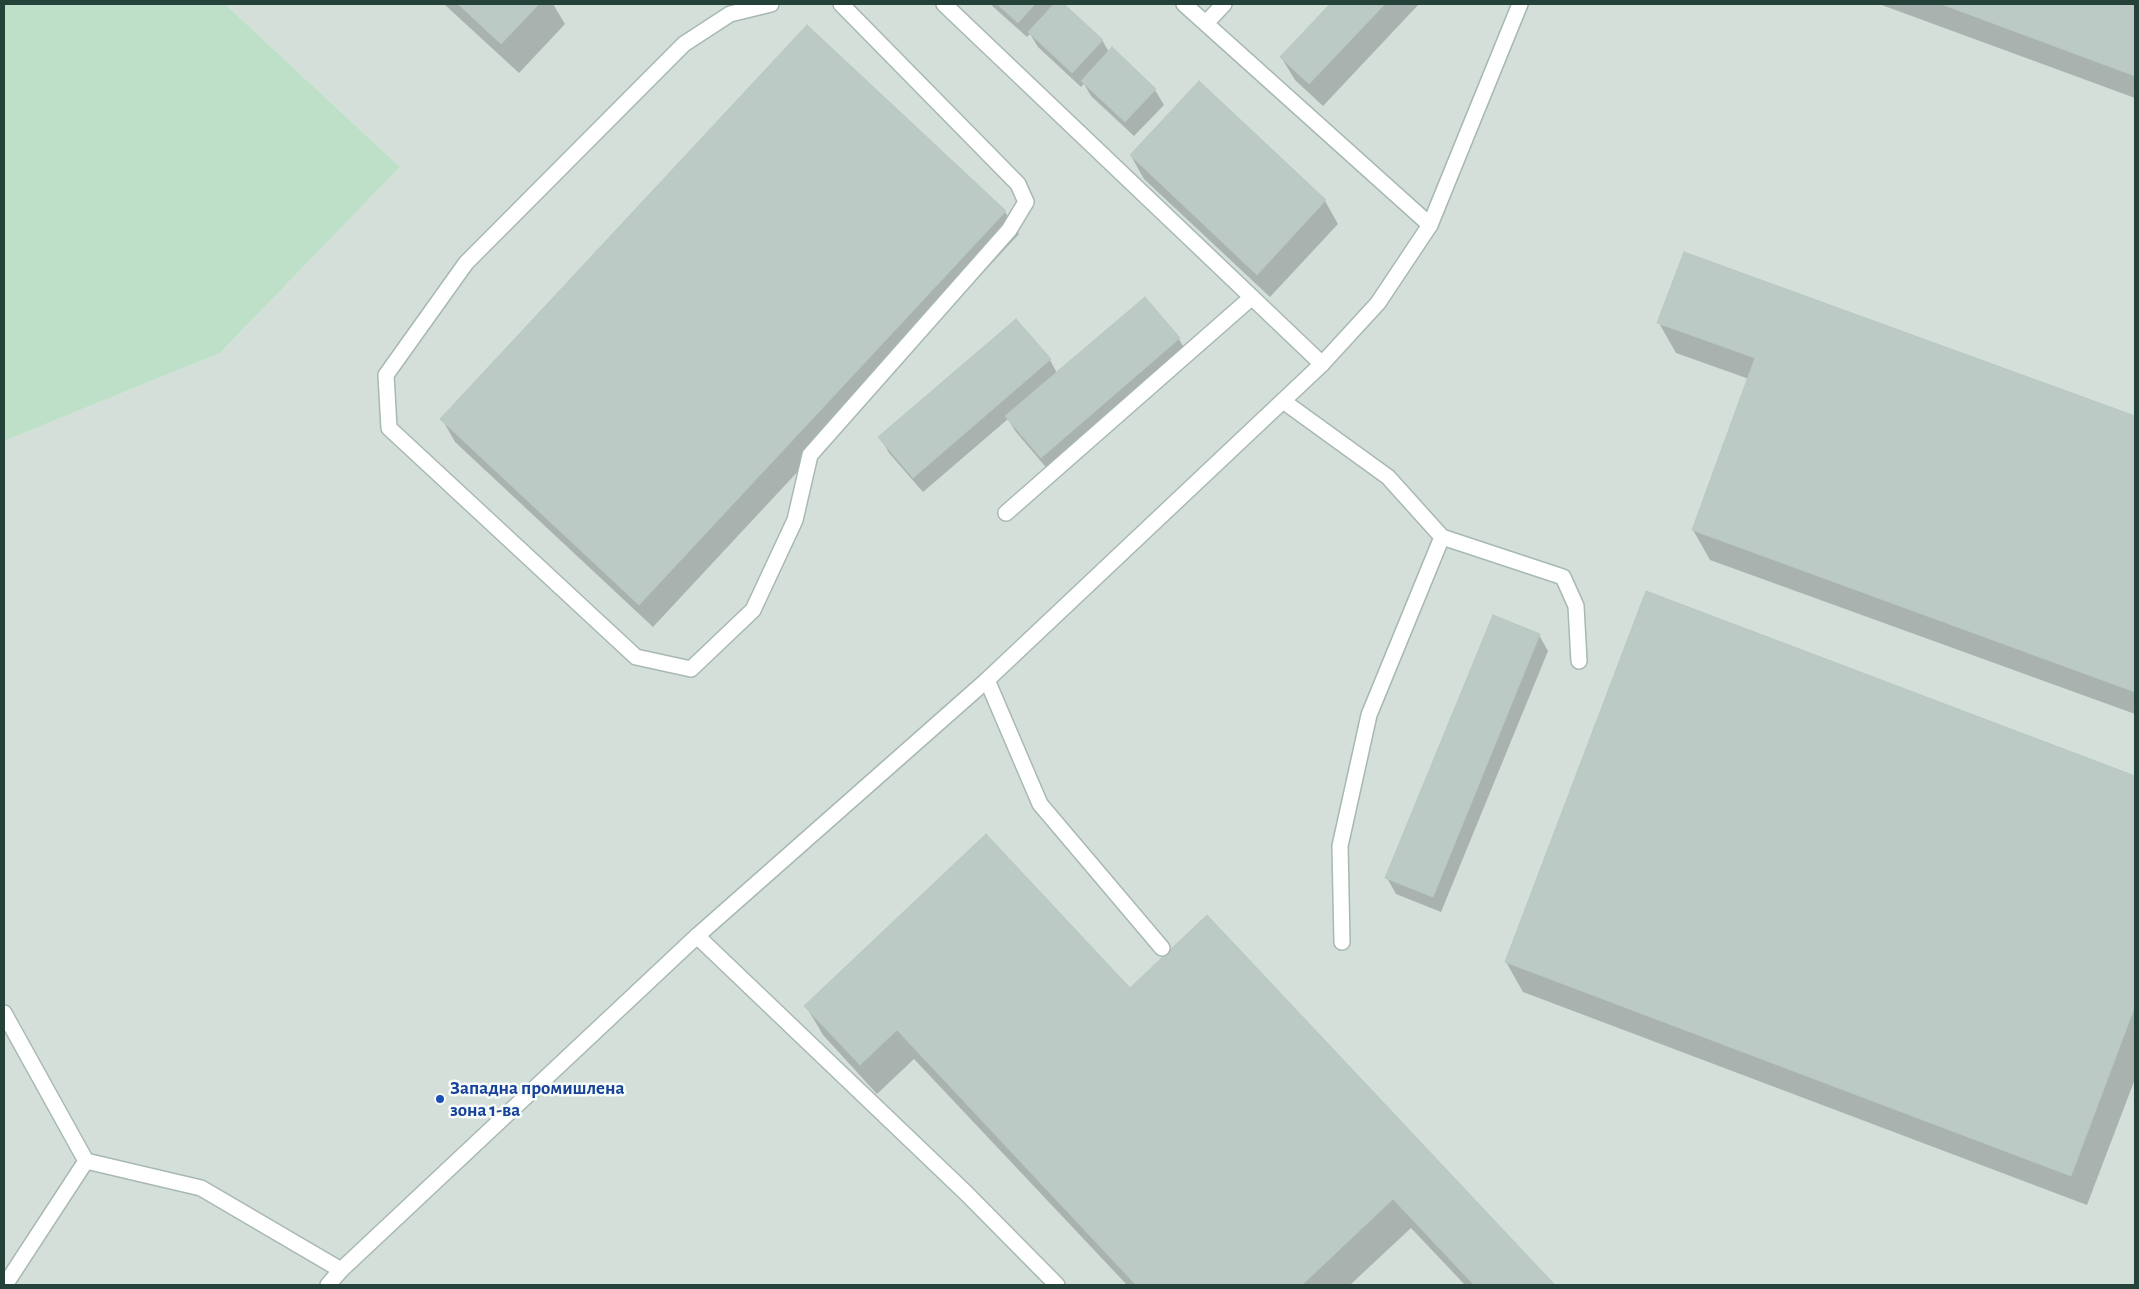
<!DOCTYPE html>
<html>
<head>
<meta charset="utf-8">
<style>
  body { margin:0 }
  #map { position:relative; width:2139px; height:1289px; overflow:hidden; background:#e6efeb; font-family:"Alegreya Sans",sans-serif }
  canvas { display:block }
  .frame { position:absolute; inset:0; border:5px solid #24423a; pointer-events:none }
</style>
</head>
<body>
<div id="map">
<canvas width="2139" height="1289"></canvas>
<div class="frame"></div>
</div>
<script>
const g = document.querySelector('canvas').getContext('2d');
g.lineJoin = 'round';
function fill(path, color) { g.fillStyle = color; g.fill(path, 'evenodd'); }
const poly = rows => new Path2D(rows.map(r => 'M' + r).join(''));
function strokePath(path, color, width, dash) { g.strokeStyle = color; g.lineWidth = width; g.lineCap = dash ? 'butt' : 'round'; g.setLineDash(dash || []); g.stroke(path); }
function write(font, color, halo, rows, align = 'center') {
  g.font = font + ' "Alegreya Sans",sans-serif'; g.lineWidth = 5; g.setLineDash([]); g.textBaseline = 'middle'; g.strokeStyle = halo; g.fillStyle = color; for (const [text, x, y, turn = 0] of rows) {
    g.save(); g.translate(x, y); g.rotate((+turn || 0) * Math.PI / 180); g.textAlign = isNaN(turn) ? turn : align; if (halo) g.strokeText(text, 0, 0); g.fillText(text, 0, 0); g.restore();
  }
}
fill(poly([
  [225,4,2135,4,2135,1285,4,1285,4,441,220,353,400,167]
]), '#d4dfda');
fill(poly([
  [4,4,225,4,400,167,220,353,4,441]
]), '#bfe0c8');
fill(poly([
  [444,4,553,4,565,24,519,73],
  [990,4,1063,4,1102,40,1109,52,1155,90,1164,105,1134,136,1091,96,1084,84,1081,87,1038,47,1030,34,1027,37],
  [1332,4,1419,4,1323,106,1295,80,1281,57],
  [1879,4,2135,4,2135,98],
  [1131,156,1325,201,1338,224,1270,297,1144,179],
  [1005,212,1019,234,653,627,455,442,442,419],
  [1685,253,2135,417,2135,714,1710,560,1693,530,1749,379,1676,353,1659,323],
  [1144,299,1179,339,1188,355,1050,472,1016,432,1008,419,923,492,889,453,880,437,1050,360,1057,373],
  [1647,593,2135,777,2135,1079,2087,1205,1523,992,1506,962],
  [1539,635,1548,651,1441,912,1396,894,1387,878],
  [1207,917,1554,1285,1465,1285,1411,1228,1350,1285,1127,1285,914,1059,877,1094,823,1035,806,1006,1130,989]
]), '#0003');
const building = poly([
  [458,4,539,4,501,44,458,4],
  [997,4,1035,4,1018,23,997,4],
  [1054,4,1064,4,1103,40,1072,73,1028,32,1054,4],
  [1330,4,1385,4,1309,84,1280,57,1330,4],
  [1941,4,2135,4,2135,76,1941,4],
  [807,25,1006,211,639,605,440,419,807,25],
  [1112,47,1156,89,1125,122,1081,81,1112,47],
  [1199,81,1326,200,1257,275,1130,155,1199,81],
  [1684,252,2135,416,2135,692,1692,530,1755,358,1657,323,1684,252],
  [1145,297,1180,338,1041,458,1005,416,1145,297],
  [1016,319,1051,359,913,478,878,437,1016,319],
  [1646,591,2135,776,2135,1006,2071,1176,1505,962,1646,591],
  [1493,615,1540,634,1433,897,1385,878,1493,615],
  [986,834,1130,988,1207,915,1555,1285,1474,1285,1393,1199,1302,1285,1136,1285,897,1030,860,1065,804,1006,986,834]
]);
fill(building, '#bbcac4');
strokePath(building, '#b8c9c2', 1);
const service = poly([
  [771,4,730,14,684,44,466,263,386,375,389,428,636,657,691,669,753,610,795,520,810,455,1009,230,1026,202,1018,184,841,4],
  [944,4,1322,364],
  [1184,4,1430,225],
  [1206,23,1224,4],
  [1283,401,1388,477,1442,537,1369,715,1340,846,1342,942],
  [1006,513,1252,297],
  [1442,537,1563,577,1576,606,1579,661],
  [987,680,1040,804,1162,948],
  [697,936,966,1193,1057,1285],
  [4,1013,86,1161,201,1188,341,1270],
  [5,1285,86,1161]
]);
const tertiary = poly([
  [328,1285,341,1270,697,936,987,680,1322,364,1378,303,1430,225,1520,4]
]);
strokePath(service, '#a8b8b2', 18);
strokePath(tertiary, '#a8b8b2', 18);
strokePath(service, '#fff', 15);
strokePath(tertiary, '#fff', 15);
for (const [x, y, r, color] of [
  [440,1099,5,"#1a4fb4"]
]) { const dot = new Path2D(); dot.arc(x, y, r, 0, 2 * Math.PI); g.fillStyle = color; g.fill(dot); strokePath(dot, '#f7fbf9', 2); }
write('bold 19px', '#164399', '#f7fbf9', [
  ["Западна промишлена",450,1088],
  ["зона 1-ва",450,1110]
], 'left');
</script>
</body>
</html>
